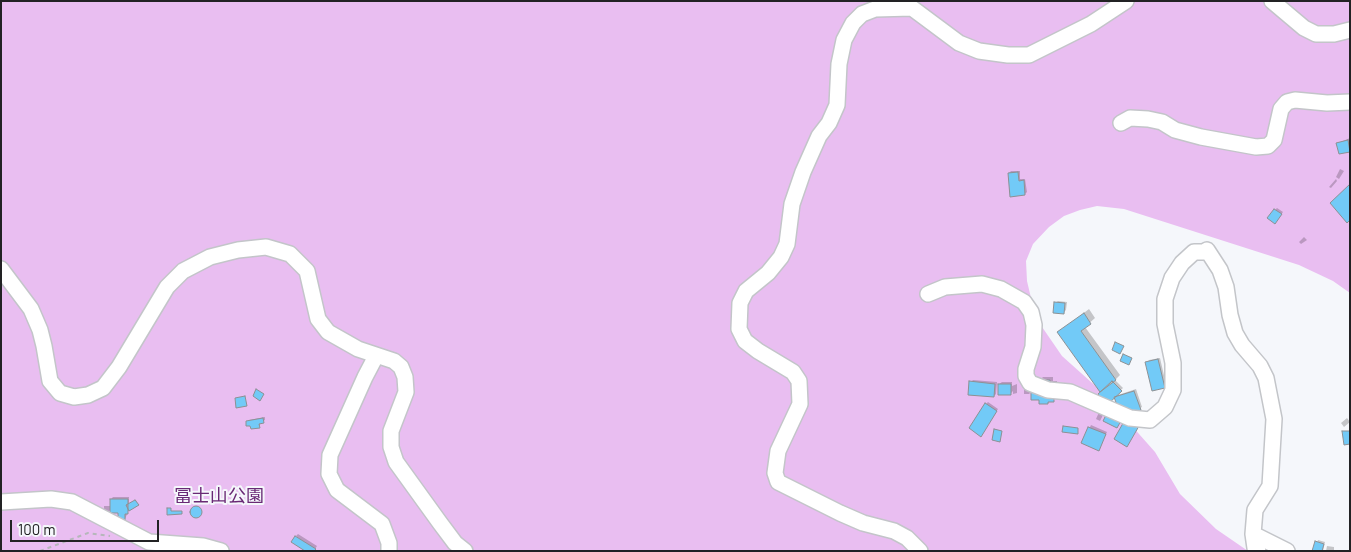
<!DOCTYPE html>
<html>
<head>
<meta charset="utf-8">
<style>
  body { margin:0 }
  #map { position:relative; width:1351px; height:552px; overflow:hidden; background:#f5f7fb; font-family:Barlow,sans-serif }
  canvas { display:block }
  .frame { position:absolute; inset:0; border:2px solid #222224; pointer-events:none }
  .scale { position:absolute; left:10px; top:520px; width:149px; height:22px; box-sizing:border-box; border:2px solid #222224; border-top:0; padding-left:6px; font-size:15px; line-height:18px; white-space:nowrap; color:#222224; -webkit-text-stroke:4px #f5f7fb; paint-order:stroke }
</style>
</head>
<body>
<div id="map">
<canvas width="1351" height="552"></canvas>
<div class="frame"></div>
<div class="scale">100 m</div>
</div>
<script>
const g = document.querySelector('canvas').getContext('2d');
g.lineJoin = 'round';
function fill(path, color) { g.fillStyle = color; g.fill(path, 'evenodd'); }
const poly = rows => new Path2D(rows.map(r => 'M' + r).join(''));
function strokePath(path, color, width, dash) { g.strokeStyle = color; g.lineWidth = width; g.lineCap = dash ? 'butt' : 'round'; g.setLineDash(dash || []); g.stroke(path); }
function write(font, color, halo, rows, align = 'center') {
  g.font = font + ' Barlow,"Noto Sans JP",sans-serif'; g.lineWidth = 4; g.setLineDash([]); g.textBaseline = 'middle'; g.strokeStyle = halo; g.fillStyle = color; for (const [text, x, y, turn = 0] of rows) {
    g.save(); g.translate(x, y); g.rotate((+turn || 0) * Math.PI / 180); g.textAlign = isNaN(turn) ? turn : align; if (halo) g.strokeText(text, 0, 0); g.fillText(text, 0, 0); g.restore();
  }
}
fill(poly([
  [1,1,1350,1,1350,293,1333,281,1299,265,1124,209,1097,206,1080,210,1064,216,1049,227,1033,244,1026,261,1027,281,1031,298,1040,324,1062,356,1100,390,1155,452,1180,494,1216,529,1248,551,1,551]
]), '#e9bef1');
fill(poly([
  [1350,138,1350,150,1340,153,1338,143],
  [1340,169,1344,171,1339,179,1336,177],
  [1011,171,1020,171,1020,179,1025,179,1027,192,1025,194,1009,173],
  [1336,179,1337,181,1331,188,1329,187],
  [1277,208,1283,212,1277,220,1275,210],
  [1304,237,1307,240,1301,244,1299,242],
  [1058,301,1067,302,1066,310,1064,312,1055,303],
  [1089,309,1095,318,1085,327,1120,375,1115,380,1123,388,1108,402,1059,332],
  [1160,358,1166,384,1164,387,1147,363,1149,360],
  [1043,377,1053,377,1053,381,1057,381,1057,397,1048,403,1041,399,1032,391,1029,394,1024,394,1024,387,1040,380],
  [973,380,997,382,996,394,994,396,971,382],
  [1002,382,1012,382,1012,386,1017,384,1017,393,1013,394,1013,391,1010,394,999,384],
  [1136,389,1142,407,1123,417,1117,426,1121,413,1115,396],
  [988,402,998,409,982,433,986,404],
  [1100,410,1105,411,1100,421,1096,419],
  [265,417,265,420,261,422,259,427,247,422,249,420],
  [1347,418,1350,422,1344,427,1341,423],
  [1091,425,1107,432,1099,449,1083,442],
  '252 494a4 4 0 1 1 8 0a4 4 0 1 1-8 0Z',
  [113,497,129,497,129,504,136,500,138,504,129,509,124,522,119,512,111,509,108,512,104,512,104,506,111,506,111,499],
  '191 511a5 5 0 1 1 10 0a5 5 0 1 1-10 0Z',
  [298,534,317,546,314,551,296,536],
  [1318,540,1325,542,1323,551,1314,551],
  [1327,546,1334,547,1334,551,1326,551]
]), '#0003');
const building = poly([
  [1348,140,1350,152,1339,154,1336,143,1348,140],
  [1018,172,1019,181,1024,180,1025,195,1010,197,1008,173,1018,172],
  [1350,184,1350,220,1347,223,1330,203,1350,184],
  [1274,209,1282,214,1275,224,1267,218,1274,209],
  [1054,302,1065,303,1064,314,1053,313,1054,302],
  [1084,313,1091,324,1081,331,1116,380,1100,392,1057,332,1084,313],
  [1115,342,1124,346,1120,354,1112,350,1115,342],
  [1123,354,1132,358,1129,365,1120,361,1123,354],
  [1158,359,1165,388,1152,391,1145,362,1158,359],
  [1039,380,1050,380,1050,384,1054,384,1054,402,1048,402,1048,404,1039,404,1039,400,1031,400,1031,385,1039,380],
  [969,381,995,384,994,397,968,395,969,381],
  [1112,381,1122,391,1108,404,1098,394,1112,381],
  [998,384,1011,384,1011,395,998,395,998,384],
  [256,389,264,394,260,401,253,396,256,389],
  [1134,391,1141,410,1121,416,1114,397,1134,391],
  [245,396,247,406,236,408,235,398,245,396],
  [985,403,997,411,981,437,969,428,985,403],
  [1107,413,1122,419,1117,428,1103,421,1107,413],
  [263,418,264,423,259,424,260,428,251,429,250,426,246,426,246,421,263,418],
  [1126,418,1139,426,1127,447,1114,439,1126,418],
  [1063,426,1078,428,1078,434,1062,432,1063,426],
  [1088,427,1106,434,1099,451,1081,443,1088,427],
  [994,429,1002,431,1000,442,992,440,994,429],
  [1342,431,1350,431,1350,444,1344,445,1342,431],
  '250 495a5 5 0 1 1 10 0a5 5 0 1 1-10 0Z',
  [110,499,128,499,128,514,125,514,125,523,118,523,118,513,110,513,110,499],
  [135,500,139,505,129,511,126,505,135,500],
  '190 512a6 6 0 1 1 12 0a6 6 0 1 1-12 0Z',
  [167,508,171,508,171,511,182,511,182,514,167,515,167,508],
  [295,536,316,549,314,551,305,551,291,542,295,536],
  [1315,541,1324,544,1322,551,1312,551,1315,541]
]);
fill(building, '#72caf7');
strokePath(building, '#8d9194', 1);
const minor = poly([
  [1272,1,1304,28,1316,34,1334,34,1350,30],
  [1121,123,1130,118,1148,119,1162,122,1175,130,1201,137,1256,147,1268,146,1274,140,1281,109,1287,102,1295,100,1327,103,1350,102],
  [1,269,31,309,40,330,44,346,50,381,60,393,74,397,88,395,103,388,119,367,167,287,183,271,210,257,238,250,266,247,290,254,307,271,318,319,328,332,358,349,394,361,401,367,405,377,406,392,391,431,391,447,396,462,440,523,455,543,465,551],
  [928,294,945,287,982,284,1001,289,1024,302,1031,312,1034,325,1033,347,1026,369,1026,376,1030,383,1048,390,1070,392,1130,418,1150,420,1165,407,1173,390,1173,363,1165,324,1165,299,1172,278,1182,263,1194,252,1204,252,1207,250,1220,270,1226,287,1230,315,1235,333,1242,345,1260,366,1266,378,1274,419,1270,486,1255,510,1253,534,1255,548,1258,551],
  [376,356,365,377,330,455,329,474,337,490,382,524,389,543,389,551],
  [1,502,51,499,72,502,149,542,203,546,221,551],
  [1253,534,1287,551],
  [920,551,907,538,894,531,863,523,840,513,778,482,775,473,778,451,800,404,799,381,793,372,758,351,745,341,739,329,740,303,746,291,768,273,781,257,787,244,792,204,803,172,819,136,829,123,837,105,839,64,844,40,853,23,862,14,875,9,912,8,959,43,979,51,1008,55,1029,55,1091,24,1126,1]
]);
strokePath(minor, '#c3c5c9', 18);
strokePath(poly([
  [40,551,88,533,110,536]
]), '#b5b7ba', 2, [4, 4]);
strokePath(minor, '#fff', 15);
write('18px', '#692975', '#f5f7fb', [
  ["冨士山公園",219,496]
]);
</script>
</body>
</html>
